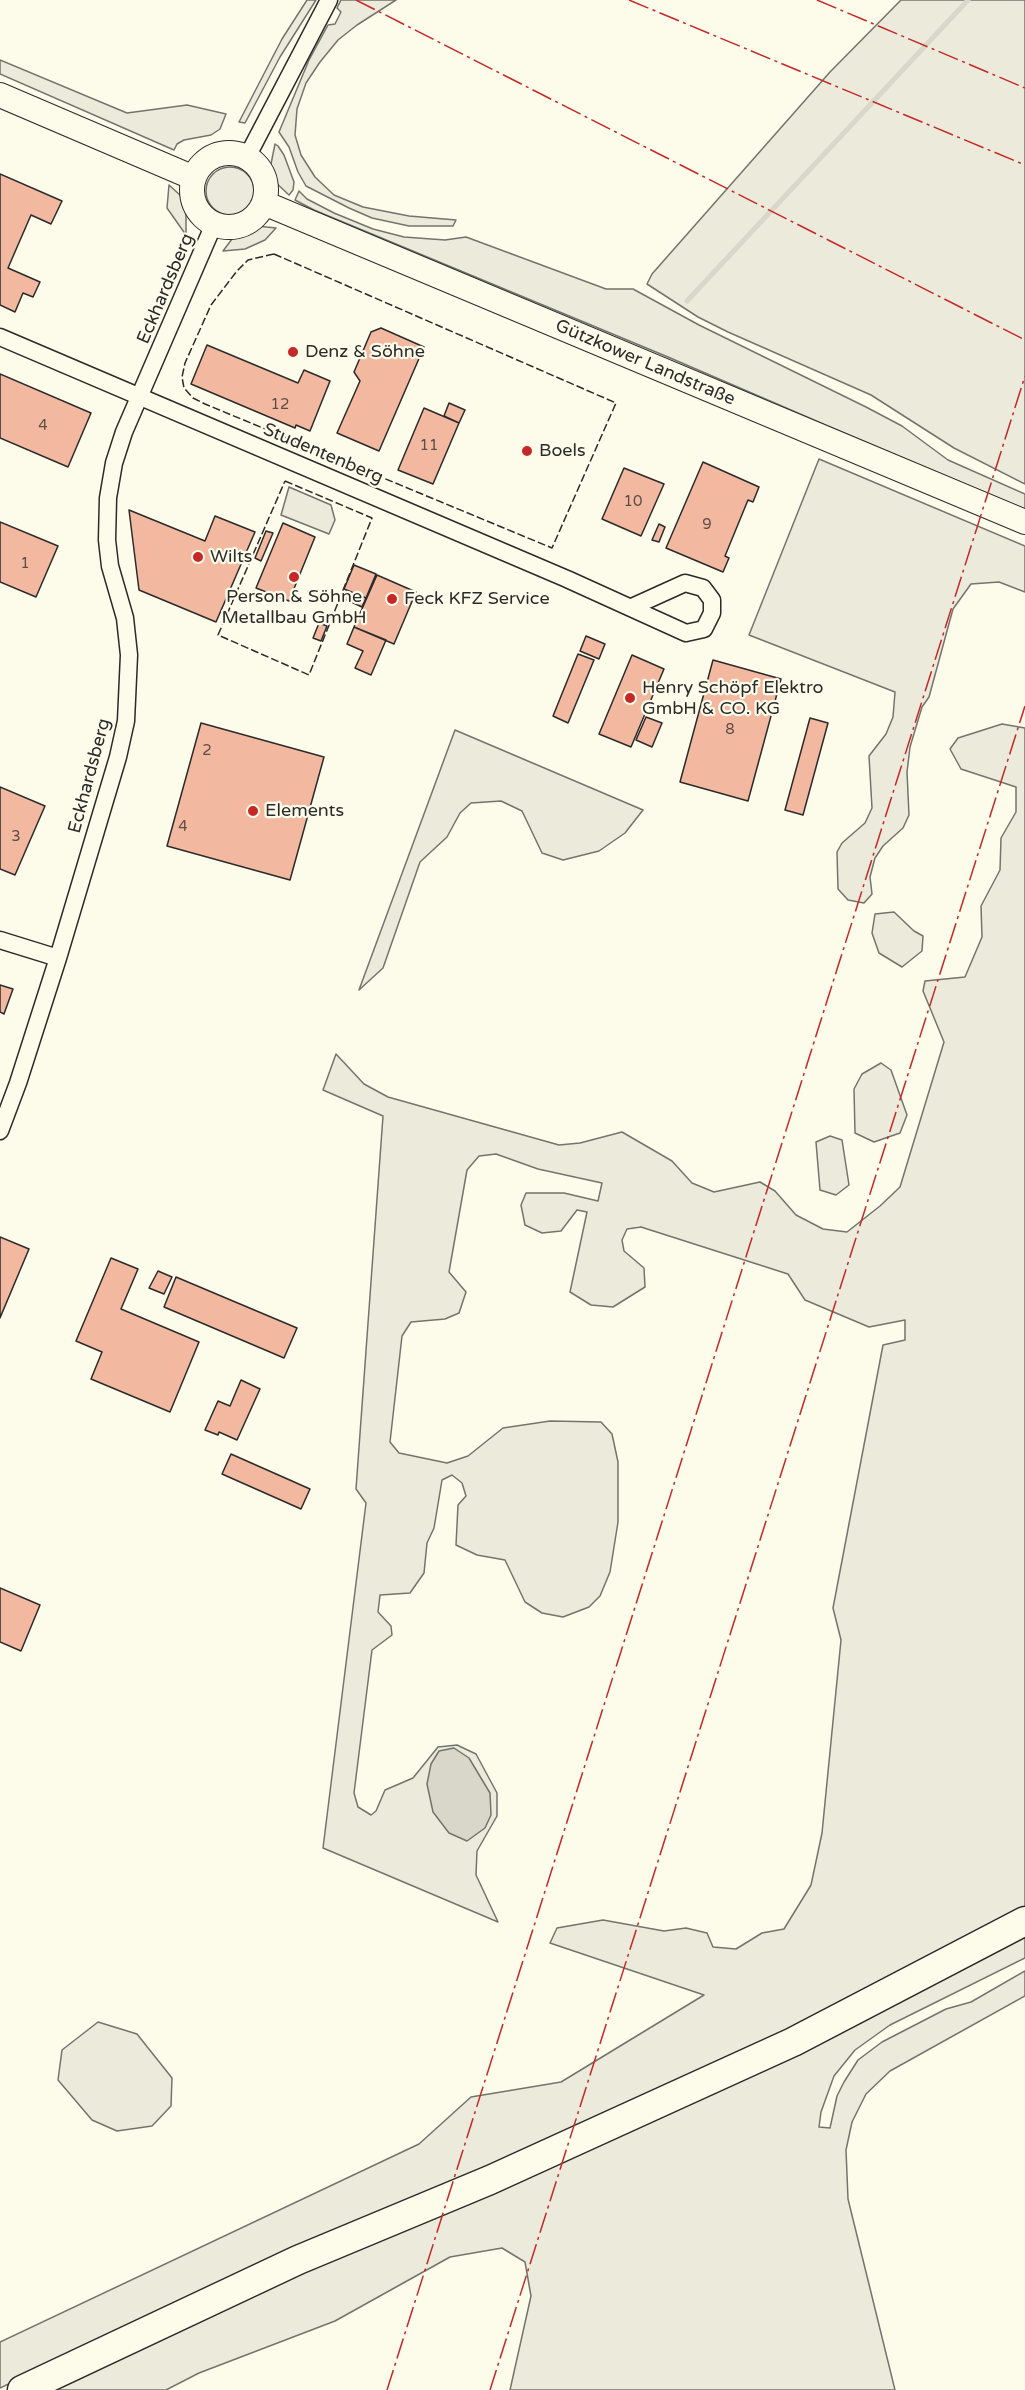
<!DOCTYPE html>
<html>
<head>
<meta charset="utf-8">
<style>
  body { margin:0 }
  canvas { display:block; background:#fdfbea }
</style>
</head>
<body>
<canvas width="1025" height="2390"></canvas>
<script>
const g = document.querySelector('canvas').getContext('2d');
g.lineJoin = 'round';
function fill(path, color) { g.fillStyle = color; g.fill(path, 'evenodd'); }
const poly = rows => new Path2D(rows.map(r => 'M' + r).join(''));
function strokePath(path, color, width, dash) { g.strokeStyle = color; g.lineWidth = width; g.lineCap = dash ? 'butt' : 'round'; g.setLineDash(dash || []); g.stroke(path); }
function write(font, color, halo, rows, align = 'center') {
  g.font = font + ' "Varela Round",sans-serif'; g.lineWidth = 4.5; g.setLineDash([]); g.textBaseline = 'middle'; g.strokeStyle = halo; g.fillStyle = color; for (const [text, x, y, turn = 0] of rows) {
    g.save(); g.translate(x, y); g.rotate((+turn || 0) * Math.PI / 180); g.textAlign = isNaN(turn) ? turn : align; if (halo) g.strokeText(text, 0, 0); g.fillText(text, 0, 0); g.restore();
  }
}
const green = poly([
  [307,0,316,0,280,57,245,123,239,122,282,39,307,0],
  [341,0,396,0,357,25,338,40,320,62,306,83,297,109,295,135,301,155,315,177,334,195,363,207,409,216,456,220,453,226,409,226,372,218,349,208,306,186,298,172,289,147,279,132,309,60,328,25,335,24,341,12,337,8,341,0],
  [901,0,1025,0,1025,484,954,448,871,395,728,332,698,317,647,284,652,274,830,72,901,0],
  [0,60,127,113,187,105,226,114,220,129,211,135,184,140,177,144,174,150,0,74,0,60],
  [275,144,278,146,284,155,294,182,293,190,289,195,274,181,270,169,275,144],
  '206 191a24 24 0 1 1 48 0a24 24 0 1 1-48 0Z',
  [169,185,181,196,186,206,186,235,167,208,169,185],
  [299,191,307,199,334,213,373,229,404,237,445,240,466,237,606,289,633,289,699,325,866,407,902,426,948,460,1025,494,1025,509,828,426,668,357,314,210,295,200,299,191],
  [257,226,276,228,265,240,245,249,223,251,232,239,257,226],
  [819,459,1025,546,1025,592,999,582,971,584,953,609,929,697,922,707,910,747,907,772,909,815,903,828,883,846,875,858,870,877,872,894,864,903,848,900,838,889,837,852,842,843,865,823,872,808,869,756,886,734,893,717,895,692,749,635,819,459],
  [1002,724,1025,728,1025,1907,838,2007,599,2119,149,2316,0,2388,0,2342,419,2144,471,2097,561,2082,704,1995,550,1943,557,1928,603,1920,664,1931,686,1928,707,1933,713,1947,736,1949,762,1933,784,1929,811,1885,822,1833,841,1640,833,1608,883,1345,905,1340,905,1320,869,1327,805,1300,788,1274,641,1227,627,1229,622,1240,624,1251,644,1268,645,1287,613,1307,591,1305,570,1292,587,1212,577,1210,561,1231,542,1233,525,1225,521,1205,526,1193,564,1193,598,1201,602,1183,538,1169,496,1154,479,1156,467,1170,449,1272,466,1292,459,1313,445,1319,411,1322,402,1336,390,1442,399,1453,447,1463,468,1456,503,1428,550,1421,601,1422,612,1434,618,1462,618,1522,610,1572,600,1596,589,1607,563,1617,542,1613,525,1602,505,1560,477,1555,456,1545,458,1505,466,1496,462,1483,452,1475,442,1480,434,1528,427,1543,424,1573,410,1593,380,1595,378,1612,391,1626,392,1635,372,1650,354,1793,358,1807,371,1815,376,1811,385,1790,413,1778,438,1747,457,1745,476,1754,497,1793,497,1816,477,1851,476,1875,498,1922,323,1848,366,1503,356,1489,383,1116,323,1090,336,1054,364,1084,388,1097,559,1145,580,1143,622,1132,672,1161,692,1183,714,1192,760,1182,775,1191,796,1215,823,1229,847,1232,880,1206,900,1187,944,1042,923,991,925,981,965,977,982,937,981,906,1000,870,1001,838,1016,812,1016,787,961,769,950,749,958,738,1002,724],
  [455,730,643,810,625,833,599,851,563,860,542,853,522,811,501,801,471,803,460,813,447,837,420,862,383,968,359,990,455,730],
  [894,912,914,931,923,936,922,951,902,967,879,953,872,933,875,914,894,912],
  [881,1063,891,1070,907,1115,900,1133,874,1142,855,1133,854,1089,862,1074,881,1063],
  [830,1136,842,1140,849,1185,836,1195,820,1190,816,1142,830,1136],
  [1025,1934,1025,1958,890,2025,855,2050,834,2076,821,2112,819,2127,830,2128,837,2096,844,2082,858,2060,882,2042,946,2009,971,2002,1025,1971,1025,1996,890,2071,866,2094,852,2122,846,2150,848,2199,895,2390,510,2390,531,2296,525,2262,502,2248,450,2257,335,2321,199,2373,166,2390,46,2390,1025,1934],
  [98,2022,137,2034,172,2078,171,2106,152,2126,117,2131,92,2120,58,2080,62,2050,98,2022]
]);
fill(green, '#ecebdb');
strokePath(green, '#74746e', 1.5);
const parking = poly([
  [289,487,331,505,335,520,329,534,281,515,289,487]
]);
fill(parking, '#eceadb');
strokePath(parking, '#74746e', 1.5);
const water = poly([
  [454,1748,469,1758,490,1793,491,1815,485,1828,467,1841,449,1833,433,1812,427,1784,431,1764,439,1751,454,1748]
]);
fill(water, '#d8d7c9');
strokePath(water, '#74746e', 1.5);
strokePath(poly([
  [687,301,968,0]
]), '#d8d7c9', 5);
const building = poly([
  [0,174,62,201,51,224,31,215,8,268,40,282,33,297,23,293,15,312,0,305,0,174],
  [381,328,424,347,379,451,337,433,360,381,354,372,371,332,381,328],
  [207,345,298,383,304,370,330,381,310,431,296,425,295,428,191,384,207,345],
  [0,374,91,413,68,467,0,438,0,374],
  [449,403,465,410,459,423,444,416,449,403],
  [424,408,459,423,433,484,398,470,424,408],
  [703,462,759,487,753,502,748,500,725,556,729,558,723,572,666,548,703,462],
  [624,468,664,484,641,536,602,519,624,468],
  [129,510,205,541,215,516,255,532,216,622,139,590,129,510],
  [0,522,58,546,36,597,0,582,0,522],
  [283,523,315,537,289,601,256,588,283,523],
  [659,524,665,527,659,542,652,540,659,524],
  [266,531,273,533,261,561,255,558,266,531],
  [354,565,376,574,366,598,344,589,354,565],
  [377,575,416,592,394,644,354,627,377,575],
  [349,591,366,598,362,607,345,599,349,591],
  [319,623,327,626,321,641,313,638,319,623],
  [354,627,386,640,371,675,355,668,363,651,347,644,354,627],
  [586,636,605,644,599,659,580,651,586,636],
  [578,654,594,660,568,723,553,716,578,654],
  [632,655,664,669,631,747,599,734,632,655],
  [713,660,781,679,748,801,680,782,713,660],
  [646,717,662,723,652,747,636,740,646,717],
  [810,718,828,723,803,815,785,810,810,718],
  [201,723,324,757,290,880,167,846,201,723],
  [0,787,45,806,15,875,0,869,0,787],
  [0,985,13,989,4,1014,0,1012,0,985],
  [0,1237,29,1249,0,1318,0,1237],
  [111,1258,138,1269,121,1309,199,1342,170,1412,91,1379,102,1352,76,1341,111,1258],
  [158,1271,172,1277,164,1294,149,1288,158,1271],
  [176,1277,297,1328,284,1358,164,1307,176,1277],
  [241,1380,260,1389,237,1440,219,1432,218,1435,205,1430,218,1401,230,1406,241,1380],
  [231,1454,310,1489,301,1509,222,1474,231,1454],
  [0,1588,40,1605,21,1651,0,1642,0,1588]
]);
fill(building, '#f2b8a0');
strokePath(building, '#2b2b2b', 1.5);
const minor = poly([
  [247,157,329,0],
  [0,337,567,579,686,633,704,629,712,613,712,600,703,588,685,583,632,607],
  [0,940,58,958],
  [0,1131,18,1083,58,958,118,757,126,721,129,655,125,618,110,566,107,540,108,498,114,463,124,432,214,224]
]);
const secondary = poly([
  [0,95,194,178],
  '192 190a37 37 0 1 1 74 0a37 37 0 1 1-74 0Z',
  [264,203,1025,522]
]);
const trunk = poly([
  [22,2390,298,2260,490,2180,793,2042,1025,1921]
]);
strokePath(minor, '#2b2b2b', 19);
strokePath(secondary, '#2b2b2b', 26);
strokePath(trunk, '#2b2b2b', 31);
strokePath(minor, '#fdfbea', 16);
strokePath(secondary, '#fdfbea', 24);
strokePath(trunk, '#fdfbea', 28);
strokePath(poly([
  [274,254,616,403,552,548,205,404,193,398,184,388,182,377,185,363,211,305,237,271,248,260,274,254],
  [285,481,372,518,309,675,218,635,285,481]
]), '#2b2b2b', 1.5, [8, 3]);
strokePath(poly([
  [356,0,1025,340],
  [629,0,1025,165],
  [817,0,1025,88],
  [387,2390,1025,376],
  [490,2390,1025,706]
]), '#c62828', 1.5, [21, 4.5, 3, 4.5]);
for (const [x, y, r, color] of [
  [293,352,6,"#c62828"],
  [527,451,6,"#c62828"],
  [198,557,6,"#c62828"],
  [294,577,6,"#c62828"],
  [392,599,6,"#c62828"],
  [630,698,6,"#c62828"],
  [253,811,6,"#c62828"]
]) { const dot = new Path2D(); dot.arc(x, y, r, 0, 2 * Math.PI); g.fillStyle = color; g.fill(dot); strokePath(dot, '#fdfbea', 2); }
write('15px', '#5d4e48', null, [
  ["12",280,405],
  ["4",43,426],
  ["11",429,446],
  ["10",633,502],
  ["9",707,525],
  ["1",25,564],
  ["8",730,730],
  ["2",207,751],
  ["4",183,827],
  ["3",16,837]
]);
write('18px', '#2b2b2b', '#fdfbea', [
  ["Eckhardsberg",166,289,-67],
  ["Gützkower Landstraße",645,363,23],
  ["Studentenberg",323,454,23],
  ["Eckhardsberg",90,776,-75]
]);
write('18px', '#2b2b2b', '#fdfbea', [
  ["Denz & Söhne",305,352],
  ["Boels",539,451],
  ["Wilts",210,557],
  ["Person & Söhne",294,597,"center"],
  ["Metallbau GmbH",294,618,"center"],
  ["Feck KFZ Service",404,599],
  ["Henry Schöpf Elektro",642,688],
  ["GmbH & CO. KG",642,709],
  ["Elements",265,811]
], 'left');
</script>
</body>
</html>
